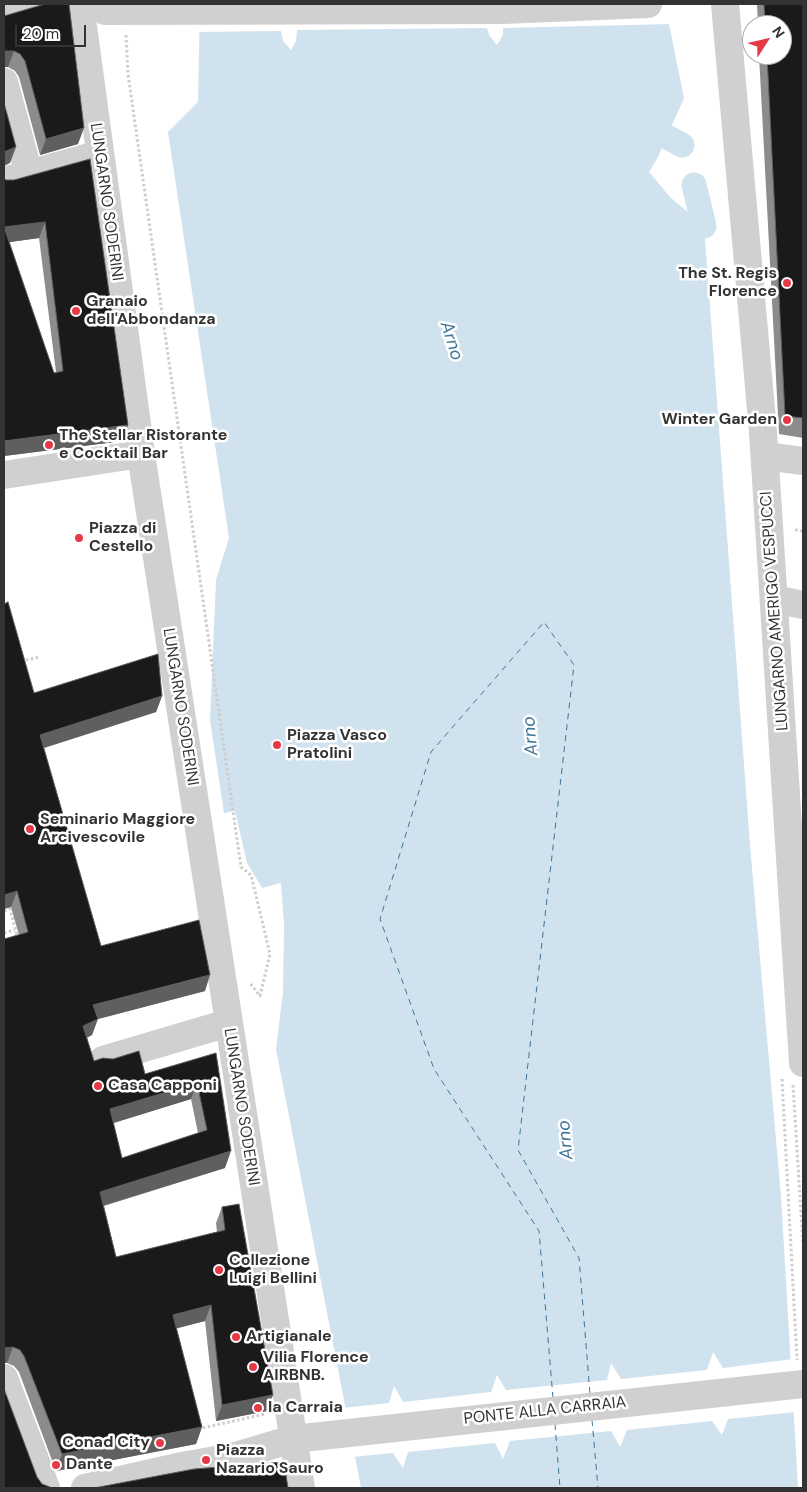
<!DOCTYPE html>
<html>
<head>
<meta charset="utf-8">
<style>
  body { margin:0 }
  #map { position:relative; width:807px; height:1492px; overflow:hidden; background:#fff; font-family:"DM Sans",sans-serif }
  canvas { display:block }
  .frame { position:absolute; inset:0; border:5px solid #333; pointer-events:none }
  .north { position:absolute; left:742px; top:15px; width:50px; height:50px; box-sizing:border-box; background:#fff; border:1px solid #adadad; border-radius:50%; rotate:55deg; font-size:14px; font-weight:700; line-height:20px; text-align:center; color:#333 }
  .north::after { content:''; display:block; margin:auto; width:18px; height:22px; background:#e63946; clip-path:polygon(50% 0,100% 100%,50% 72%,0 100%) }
  .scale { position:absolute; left:15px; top:25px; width:71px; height:22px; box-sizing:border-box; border:2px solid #333; border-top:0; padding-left:6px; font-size:15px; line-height:18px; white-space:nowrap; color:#333; -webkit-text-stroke:4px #fff; paint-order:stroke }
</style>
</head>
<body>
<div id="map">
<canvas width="807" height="1492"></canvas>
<div class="frame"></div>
<div class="north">N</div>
<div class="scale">20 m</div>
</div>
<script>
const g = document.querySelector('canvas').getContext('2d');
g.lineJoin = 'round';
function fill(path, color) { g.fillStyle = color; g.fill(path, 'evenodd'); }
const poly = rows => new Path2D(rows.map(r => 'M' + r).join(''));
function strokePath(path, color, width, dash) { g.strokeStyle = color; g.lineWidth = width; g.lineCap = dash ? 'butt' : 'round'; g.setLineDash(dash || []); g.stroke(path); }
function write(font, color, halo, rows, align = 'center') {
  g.font = font + ' "DM Sans",sans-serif'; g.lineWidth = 5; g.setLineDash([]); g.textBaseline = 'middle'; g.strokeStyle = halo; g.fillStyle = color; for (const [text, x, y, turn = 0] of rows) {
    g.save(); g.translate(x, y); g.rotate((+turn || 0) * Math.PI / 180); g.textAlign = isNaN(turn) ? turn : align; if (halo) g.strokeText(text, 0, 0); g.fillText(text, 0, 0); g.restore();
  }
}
fill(poly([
  [200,4,665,4,684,98,658,157,649,172,670,197,704,226,750,845,781,1196,798,1488,361,1488,276,1049,283,992,284,925,281,883,262,888,247,863,235,811,224,813,210,720,216,580,229,538,168,132,198,102]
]), '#cfe2ee');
fill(poly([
  [197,4,668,4,672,24,503,28,503,35,497,45,489,35,487,28,297,30,296,41,291,50,283,41,281,31,197,32],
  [713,1352,723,1368,793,1359,796,1412,728,1419,722,1435,712,1421,627,1430,620,1447,611,1431,510,1441,503,1459,495,1443,408,1452,403,1468,393,1453,352,1457,343,1408,389,1403,394,1386,403,1402,491,1392,497,1375,506,1390,607,1380,611,1363,621,1379,707,1370]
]), '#fff');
strokePath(poly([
  [667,137,682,145],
  [694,185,704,226]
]), '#cfe2ee', 25);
strokePath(poly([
  [553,1398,539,1231,434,1069,380,919,431,752,544,622,574,665,518,1150,579,1258,590,1394],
  [592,1420,598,1488],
  [555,1424,560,1488]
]), '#3f7597', 1, [6, 5]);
strokePath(poly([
  [126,35,128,74,241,867,251,875,270,954,260,996,249,982],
  [795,530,803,531],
  [21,661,40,657],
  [4,911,10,909,18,939],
  [4,933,15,930],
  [782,1079,797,1360],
  [793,1085,803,1245],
  [198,1429,265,1414]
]), '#cdcdcd', 3, [2.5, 2.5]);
strokePath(poly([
  [80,4,141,454,301,1488],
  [725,4,763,432,803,1063],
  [4,10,26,4],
  [4,82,29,174],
  [4,181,100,154],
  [765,456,803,461],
  [4,475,141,454],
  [775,599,803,605],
  [103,1060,228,1023],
  [4,1378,46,1488],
  [85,1488,182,1466,232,1457,293,1439,803,1384]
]), '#d0d0d0', 28);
strokePath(poly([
  [105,11,503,10,648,4]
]), '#d0d0d0', 28);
fill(poly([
  [757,4,803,4,803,438,779,434,759,55,782,55,782,25,758,25],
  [4,16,78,144,40,155,19,77,15,71,8,67,4,67],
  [90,159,128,425,123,441,4,456,4,179,6,180,14,180],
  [39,238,56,372,54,373,9,242],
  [4,604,34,693,162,696,156,712,44,748,101,946,205,991,97,1019,92,1035,87,1038,94,1061,145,1074,216,1053,225,1168,104,1206,116,1257,217,1232,216,1223,222,1207,267,1411,216,1421,205,1321,176,1328,202,1427,196,1444,56,1471,19,1372,14,1366,7,1363,19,935,11,907,4,909],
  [191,1099,198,1133,122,1158,113,1123],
  [803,632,803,669,802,634]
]), '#8c8c8c');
fill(poly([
  [5,51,14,51,8,67,4,67,4,52],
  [84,128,78,144,40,155,46,139],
  [16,147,10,163,4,166,4,152],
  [45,222,39,238,4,243,4,227],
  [128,425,123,441,4,456,4,441],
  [162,696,156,712,34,751,40,735],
  [17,891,11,907,4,909,4,895],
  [210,975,205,991,87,1022,93,1005],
  [98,1019,92,1035,77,1042,83,1026],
  [197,1083,191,1099,104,1126,110,1109],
  [231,1151,225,1168,95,1208,100,1192],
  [211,1305,205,1321,167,1331,173,1315],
  [13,1347,7,1363,4,1363,4,1348],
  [273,1395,267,1411,216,1421,222,1405],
  [202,1427,196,1444,56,1471,62,1454]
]), '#5f5f5f');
const building = poly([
  [45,4,69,4,84,128,46,139,25,61,20,54,14,51,5,51,4,52,4,16,45,4],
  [764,4,803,4,803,418,785,416,767,55,782,55,782,25,765,25,764,4],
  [4,103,16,147,4,152,4,103],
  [90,159,128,425,4,441,4,179,6,180,14,180,90,159],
  [45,222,63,371,54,373,4,227,45,222],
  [8,602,34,693,158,654,162,696,40,735,101,946,199,920,210,975,93,1005,98,1019,83,1026,94,1061,103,1058,113,1059,139,1051,145,1074,216,1053,231,1151,100,1192,116,1257,225,1230,222,1207,239,1204,273,1395,222,1405,211,1305,173,1315,202,1427,62,1454,24,1356,20,1350,13,1347,4,1348,4,939,28,932,17,891,4,895,4,604,8,602],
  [197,1083,207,1130,122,1158,110,1109,197,1083],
  [4,1389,37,1477,42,1484,50,1487,51,1488,4,1488,4,1389],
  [284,1462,288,1488,94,1488,194,1469,284,1462]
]);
fill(building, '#1a1a1a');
strokePath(building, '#5f5f5f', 1);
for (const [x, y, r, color] of [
  [787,283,5,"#e63946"],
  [76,311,5,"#e63946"],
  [787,420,5,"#e63946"],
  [49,445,5,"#e63946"],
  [79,538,5,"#e63946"],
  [277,745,5,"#e63946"],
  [30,829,5,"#e63946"],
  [98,1086,5,"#e63946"],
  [219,1270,5,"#e63946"],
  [236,1337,5,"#e63946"],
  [253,1367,5,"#e63946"],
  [258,1408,5,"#e63946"],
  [160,1443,5,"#e63946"],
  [206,1460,5,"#e63946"],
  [56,1465,5,"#e63946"]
]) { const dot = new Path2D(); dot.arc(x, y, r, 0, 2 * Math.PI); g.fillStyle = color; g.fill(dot); strokePath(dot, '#fff', 2); }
write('16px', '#333', '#fff', [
  ["LUNGARNO SODERINI",106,202,82],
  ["LUNGARNO AMERIGO VESPUCCI",775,611,-94],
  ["LUNGARNO SODERINI",180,707,81],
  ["LUNGARNO SODERINI",241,1107,81],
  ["PONTE ALLA CARRAIA",545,1411,-6]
]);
write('bold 16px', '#333', '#fff', [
  ["The St. Regis",777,274,"right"],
  ["Florence",777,292,"right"],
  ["Granaio",86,302],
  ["dell'Abbondanza",86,320],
  ["Winter Garden",777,420,"right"],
  ["The Stellar Ristorante",59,436],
  ["e Cocktail Bar",59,454],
  ["Piazza di",89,529],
  ["Cestello",89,547],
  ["Piazza Vasco",287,736],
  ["Pratolini",287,754],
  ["Seminario Maggiore",40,820],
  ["Arcivescovile",40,838],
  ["Casa Capponi",108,1086],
  ["Collezione",229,1261],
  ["Luigi Bellini",229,1279],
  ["Artigianale",246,1337],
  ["Vilia Florence",263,1358],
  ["AIRBNB.",263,1376],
  ["la Carraia",268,1408],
  ["Conad City",150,1443,"right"],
  ["Piazza",216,1451],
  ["Nazario Sauro",216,1469],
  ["Dante",66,1465]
], 'left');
write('italic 18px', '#3f7597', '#fff', [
  ["Arno",451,341,72],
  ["Arno",531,736,-95],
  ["Arno",566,1140,-95]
]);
</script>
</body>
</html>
